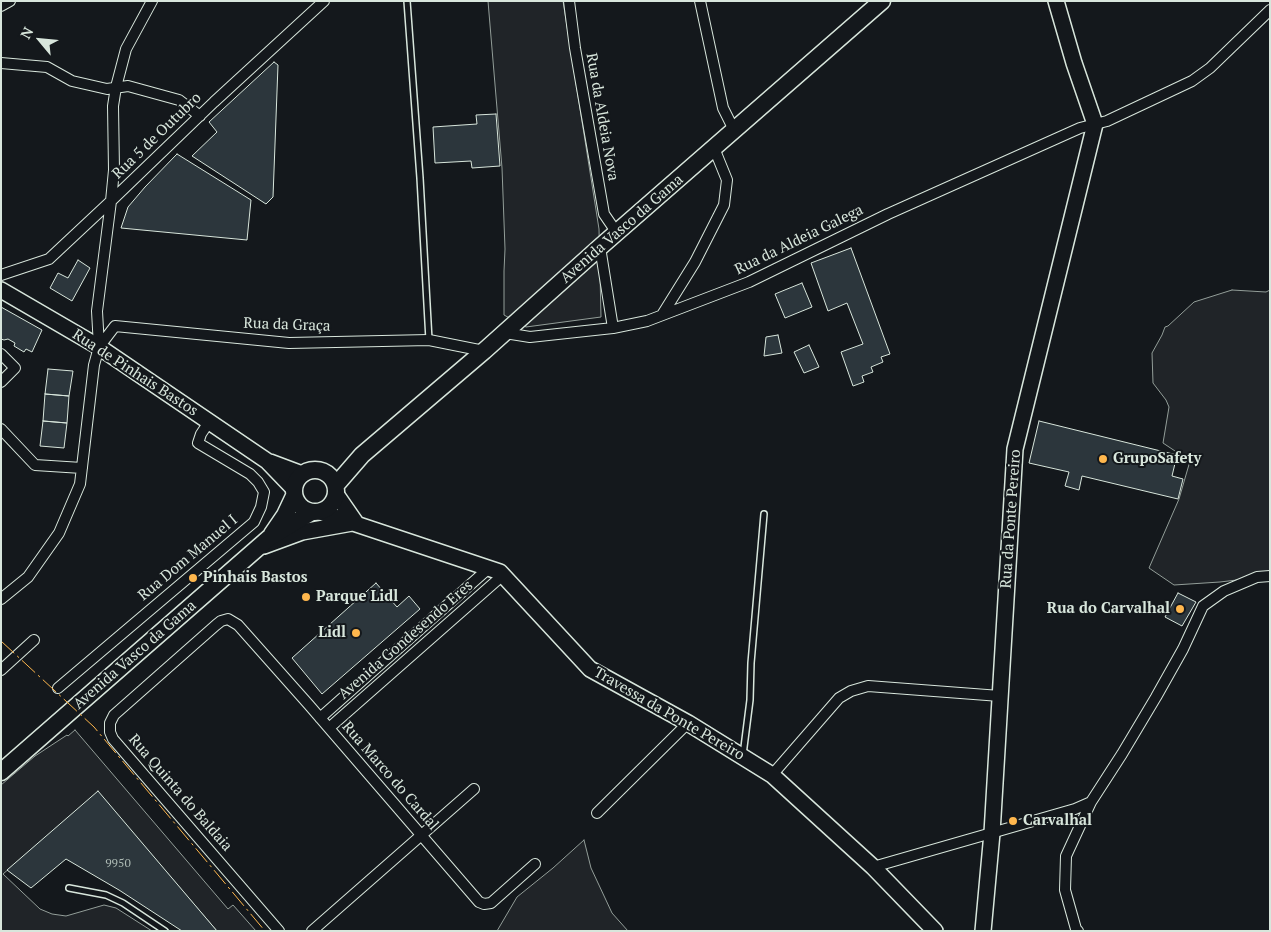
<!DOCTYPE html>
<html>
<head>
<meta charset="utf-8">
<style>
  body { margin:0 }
  #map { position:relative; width:1271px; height:932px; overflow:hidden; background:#14181c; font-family:"PT Serif",serif }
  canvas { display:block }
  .frame { position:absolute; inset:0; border:2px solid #d8e6dc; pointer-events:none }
  .north { position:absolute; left:15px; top:15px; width:50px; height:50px; -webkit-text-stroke:4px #14181c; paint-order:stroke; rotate:298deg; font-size:14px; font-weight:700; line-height:20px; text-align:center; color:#d8e6dc }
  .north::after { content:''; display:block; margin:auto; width:18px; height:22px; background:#d8e6dc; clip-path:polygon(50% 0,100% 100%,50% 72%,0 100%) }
</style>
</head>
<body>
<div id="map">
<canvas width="1271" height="932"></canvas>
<div class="frame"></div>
<div class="north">N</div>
</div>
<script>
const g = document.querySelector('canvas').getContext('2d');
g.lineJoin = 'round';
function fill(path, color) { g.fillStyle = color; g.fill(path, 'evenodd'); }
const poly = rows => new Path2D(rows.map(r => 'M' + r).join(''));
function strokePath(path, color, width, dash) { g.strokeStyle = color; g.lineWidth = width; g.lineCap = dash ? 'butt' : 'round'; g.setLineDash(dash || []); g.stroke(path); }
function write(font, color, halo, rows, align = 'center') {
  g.font = font + ' "PT Serif",serif'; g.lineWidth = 4; g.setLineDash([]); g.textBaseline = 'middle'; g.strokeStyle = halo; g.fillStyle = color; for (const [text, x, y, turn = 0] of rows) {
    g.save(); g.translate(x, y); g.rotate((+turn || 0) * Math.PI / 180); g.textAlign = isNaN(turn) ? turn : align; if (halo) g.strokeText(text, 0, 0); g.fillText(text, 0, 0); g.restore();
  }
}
const green = poly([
  [488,1,563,1,599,229,601,317,526,327,504,315,504,271,505,249,502,168,488,1],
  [1232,290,1266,292,1270,290,1270,576,1220,582,1174,585,1149,568,1179,499,1190,461,1163,443,1169,407,1166,400,1153,383,1152,353,1162,335,1165,327,1168,326,1194,302,1232,290],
  [75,730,228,909,233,905,256,931,217,931,98,792,3,874,40,909,52,914,66,916,104,905,116,908,152,931,1,931,1,785,35,756,67,735,68,736,75,730],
  [584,840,591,868,612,913,628,931,497,931,517,897,553,868,584,840]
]);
fill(green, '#202428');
strokePath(green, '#939e99', 1);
const building = poly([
  [274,62,278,65,273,197,266,204,192,156,217,132,209,122,274,62],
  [496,114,500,166,472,168,471,161,435,163,433,127,477,124,476,115,496,114],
  [177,154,251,200,247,240,121,228,128,207,145,187,177,154],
  [851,248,890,354,881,357,883,362,871,367,873,372,862,376,864,382,853,386,841,352,863,344,847,303,828,311,811,263,851,248],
  [78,260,90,268,72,301,50,288,58,273,68,278,78,260],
  [802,283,812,307,785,318,775,294,802,283],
  [1,307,42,330,32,352,26,349,24,352,14,346,15,343,8,339,4,340,1,339,1,307],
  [778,335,782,353,764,356,766,337,778,335],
  [809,345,819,367,804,373,794,352,809,345],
  [48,369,73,371,69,396,45,394,48,369],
  [45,394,69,396,67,423,43,421,45,394],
  [43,421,67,423,64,448,40,446,43,421],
  [1039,421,1177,455,1172,476,1183,479,1178,499,1082,476,1079,490,1065,486,1069,472,1029,463,1039,421],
  [376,583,397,607,409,596,420,609,322,694,292,658,376,583],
  [1178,593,1196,602,1182,626,1165,617,1178,593],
  [98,791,217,931,182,931,119,890,66,859,31,888,7,870,98,791]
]);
fill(building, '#2c363c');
strokePath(building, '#d8e6dc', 1);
const lane = poly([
  [407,1,420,178,429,340],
  [743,755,750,700,751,663,764,514],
  [69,888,106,895,123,903,165,931]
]);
const street = poly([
  [569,1,575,48,604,214,617,233],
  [700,1,723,108,734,130],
  [1,6,10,1],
  [1,63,47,67,72,81,107,89,128,86,179,100,200,116],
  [600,247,613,328],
  [1,275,49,259,111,201,214,102,324,1],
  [662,315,695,262,724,205,727,180,714,148],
  [505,333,530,337,613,328,647,321,749,282,888,214,1080,128,1107,121,1192,81,1210,68,1270,10],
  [99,347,97,311,111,201,114,170,113,106,116,87,126,49,152,1],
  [1,354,15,368,1,382],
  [1,429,35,465,82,468],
  [1,599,28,577,59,533,80,484,94,365,99,347,115,326,289,343,429,340,484,351],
  [1,670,34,640],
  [58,688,254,522,261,507,264,492,258,482,250,474,198,443,201,434,209,422],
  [320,718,489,568],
  [329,728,503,575],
  [772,775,839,698,851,691,868,686,1000,696],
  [597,813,688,723],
  [873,867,1075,809,1091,802],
  [279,931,113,739,110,732,110,723,114,715,216,625,221,621,228,619,238,625,309,705,479,902,484,904,491,903,535,864],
  [312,931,474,789],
  [1078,931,1076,929,1065,890,1066,856,1091,802,1122,754,1156,697,1183,649,1203,606,1224,591,1257,577,1270,576]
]);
const secondary = poly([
  [1,290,99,347,267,461,293,488],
  [270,462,302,474],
  [336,494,356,523],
  [320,512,500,572,590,669,688,723,772,775,873,867,935,931],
  [264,546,302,532,352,523],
  [983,931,992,833,1015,449,1095,124,1074,63,1056,1]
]);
const primary = poly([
  '294 491a21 21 0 1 1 42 0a21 21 0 1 1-42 0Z',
  [336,485,362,455,484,351,600,247,882,1],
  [272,534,285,515,294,496],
  [1,772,269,538,312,512]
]);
strokePath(lane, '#d8e6dc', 8);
strokePath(street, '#d8e6dc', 12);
strokePath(secondary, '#d8e6dc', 18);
strokePath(primary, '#d8e6dc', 19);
strokePath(lane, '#14181c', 5);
strokePath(street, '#14181c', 10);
strokePath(secondary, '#14181c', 15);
strokePath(primary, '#14181c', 16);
strokePath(poly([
  [1,641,94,727,265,931]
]), '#ffb74d', 1, [18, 4, 2.5, 4]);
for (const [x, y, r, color] of [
  [1103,459,5,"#ffb74d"],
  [193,578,5,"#ffb74d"],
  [306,597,5,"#ffb74d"],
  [1180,609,5,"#ffb74d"],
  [356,633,5,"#ffb74d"],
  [1013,821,5,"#ffb74d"]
]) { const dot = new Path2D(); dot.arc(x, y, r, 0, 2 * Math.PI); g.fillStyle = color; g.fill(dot); strokePath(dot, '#14181c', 2); }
write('12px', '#adbab4', null, [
  ["9950",118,864]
]);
write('15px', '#d8e6dc', '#14181c', [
  ["Rua da Aldeia Nova",602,117,80],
  ["Rua 5 de Outubro",157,136,-44],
  ["Avenida Vasco da Gama",622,229,-41],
  ["Rua da Aldeia Galega",799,240,-26],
  ["Rua da Graça",287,325,2],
  ["Rua de Pinhais Bastos",135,373,33],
  ["Rua da Ponte Pereiro",1011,519,-86],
  ["Rua Dom Manuel I",188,558,-40],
  ["Avenida Gondesendo Eres",406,640,-41],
  ["Avenida Vasco da Gama",135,655,-41],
  ["Travessa da Ponte Pereiro",669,714,30],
  ["Rua Marco do Cardal",390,776,49],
  ["Rua Quinta do Baldaia",180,793,49]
]);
write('bold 15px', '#d8e6dc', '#14181c', [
  ["GrupoSafety",1113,459],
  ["Pinhais Bastos",203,578],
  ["Parque Lidl",316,597],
  ["Rua do Carvalhal",1170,609,"right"],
  ["Lidl",346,633,"right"],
  ["Carvalhal",1023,821]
], 'left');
</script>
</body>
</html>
